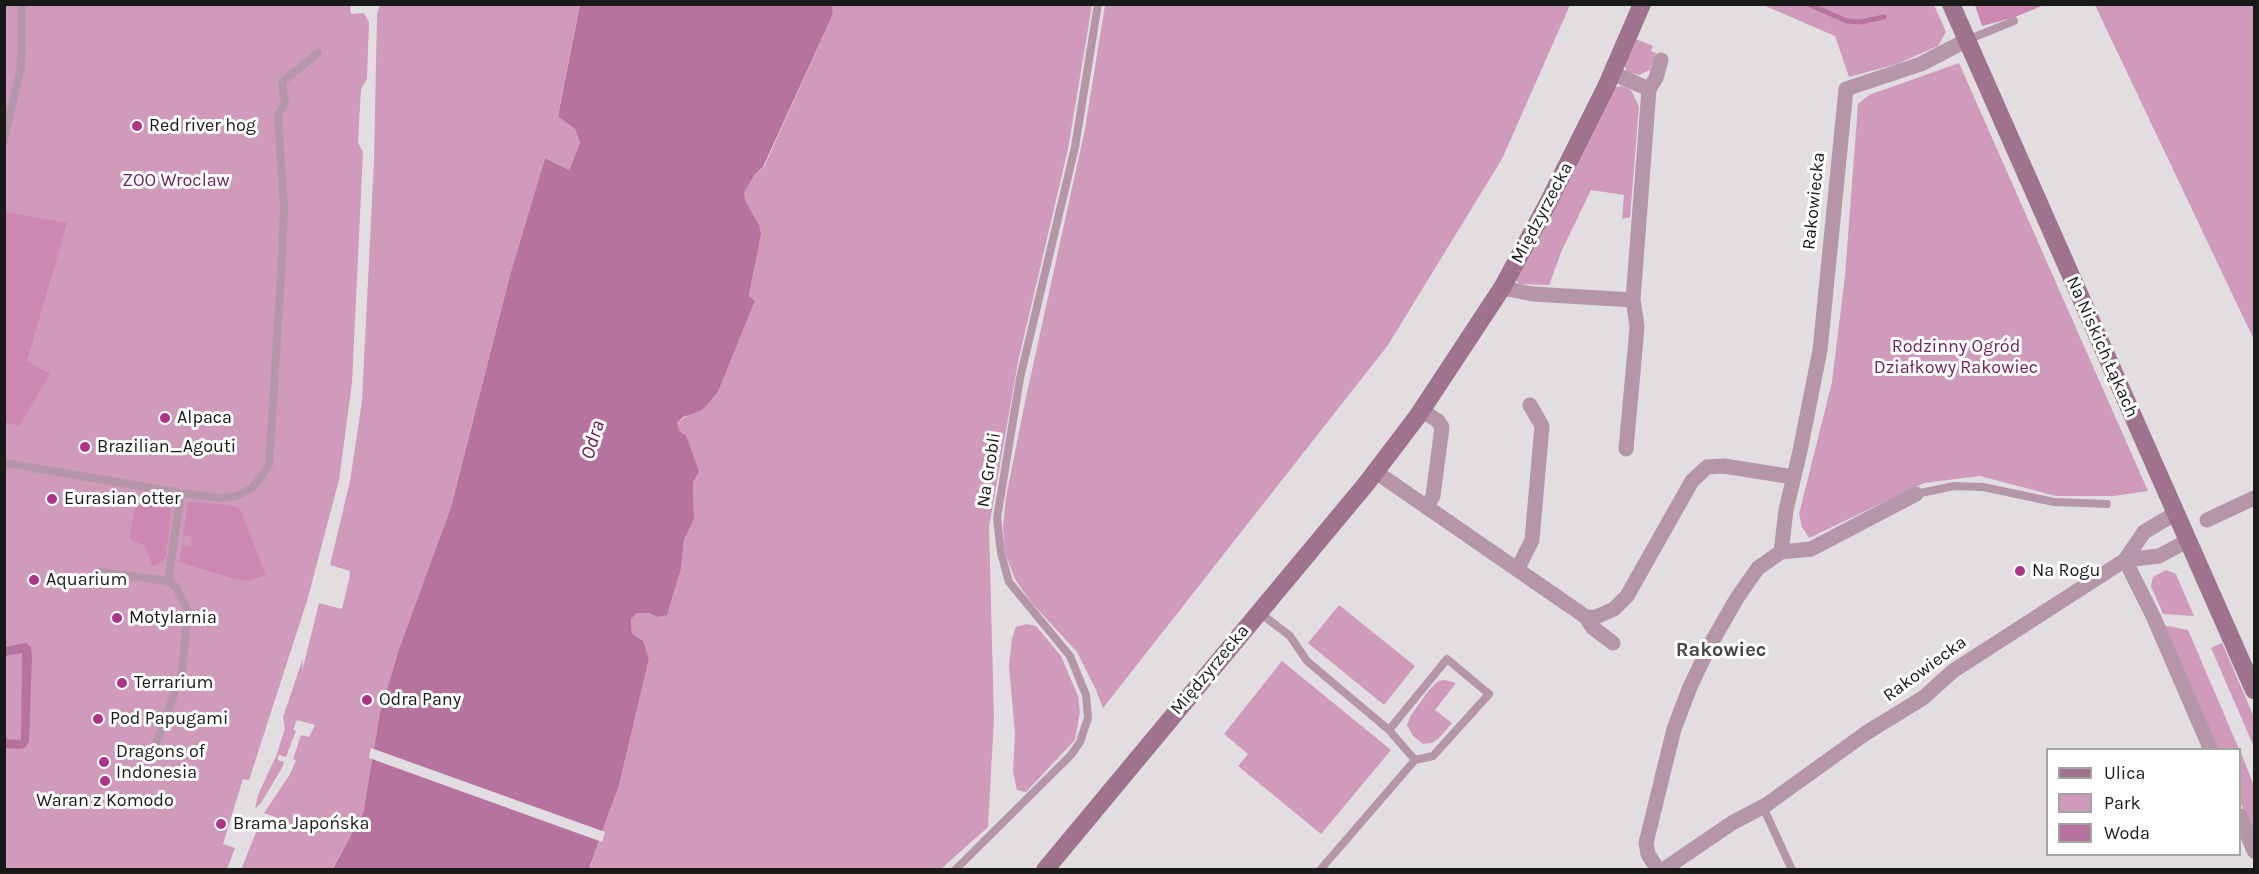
<!DOCTYPE html>
<html>
<head>
<meta charset="utf-8">
<style>
  body { margin:0 }
  #map { position:relative; width:2259px; height:874px; overflow:hidden; background:#e1dde0; font-family:Karla,sans-serif }
  canvas { display:block }
  .frame { position:absolute; inset:0; border:6px solid #1a1919; pointer-events:none }
  .legend { position:absolute; left:2046px; top:748px; width:195px; height:108px; box-sizing:border-box; background:#fff; border:2px solid #a3a3a3; margin:0; padding:8px 10px; list-style:none; font-size:18px; color:#1a1919 }
  .legend li { display:flex; align-items:center; gap:12px; height:30px }
  .legend b { width:30px; border:2px solid #a3a3a3 }
</style>
</head>
<body>
<div id="map">
<canvas width="2259" height="874"></canvas>
<div class="frame"></div>
<ul class="legend">
<li><b style="height:8px;background:#9f728d"></b>Ulica</li>
<li><b style="height:16px;background:#d09bbb"></b>Park</li>
<li><b style="height:16px;background:#b6739d"></b>Woda</li>
</ul>
</div>
<script>
const g = document.querySelector('canvas').getContext('2d');
g.lineJoin = 'round';
function fill(path, color) { g.fillStyle = color; g.fill(path, 'evenodd'); }
const poly = rows => new Path2D(rows.map(r => 'M' + r).join(''));
function strokePath(path, color, width, dash) { g.strokeStyle = color; g.lineWidth = width; g.lineCap = dash ? 'butt' : 'round'; g.setLineDash(dash || []); g.stroke(path); }
function write(font, color, halo, rows, align = 'center') {
  g.font = font + ' Karla,sans-serif'; g.lineWidth = 6; g.setLineDash([]); g.textBaseline = 'middle'; g.strokeStyle = halo; g.fillStyle = color; for (const [text, x, y, turn = 0] of rows) {
    g.save(); g.translate(x, y); g.rotate((+turn || 0) * Math.PI / 180); g.textAlign = isNaN(turn) ? turn : align; if (halo) g.strokeText(text, 0, 0); g.fillText(text, 0, 0); g.restore();
  }
}
fill(poly([
  [5,5,350,5,351,14,364,13,369,22,367,79,361,89,358,143,363,152,352,383,339,480,307,601,249,780,243,779,223,844,235,848,227,869,5,870],
  [380,5,580,5,558,115,575,129,580,143,569,170,545,158,510,275,451,507,399,649,380,712,363,813,332,869,241,870,260,822,275,826,278,818,264,813,290,774,296,760,293,759,301,735,309,737,315,725,297,720,293,730,296,731,286,757,279,755,278,757,278,760,284,762,282,768,261,803,255,809,258,795,277,754,285,728,283,717,303,658,302,671,319,603,342,609,349,580,350,571,330,565,350,481,362,401,374,161,377,14],
  [832,5,1092,5,1068,149,1018,362,989,527,994,719,988,827,941,869,589,870,619,785,649,659,632,634,631,619,636,613,649,613,657,617,667,614,681,569,684,540,694,519,693,482,677,423,718,392,755,301,749,296,756,261,759,225,745,200,743,192,755,174,764,167,833,14],
  [1105,5,1570,5,1502,159,1388,345,1103,708,1095,688,1077,652,1030,601,1015,579,1005,553,1003,527,1006,497,1025,402,1085,129],
  [1763,5,1934,5,1946,32,1938,46,1897,64,1849,77,1835,36],
  [2095,5,2254,5,2254,340],
  [1636,39,1653,46,1651,51,1656,53,1650,70,1639,75,1627,72,1624,64],
  [1959,63,2148,491,2114,496,2056,496,1980,476,1924,483,1809,538,1802,527,1799,514,1832,382,1845,276,1858,104,1869,95],
  [1620,86,1628,88,1632,92,1639,107,1630,217,1622,219,1624,195,1591,190,1562,250,1549,285,1519,284,1515,278,1614,88],
  [2166,570,2176,574,2194,616,2163,614,2151,586,2153,577],
  [1339,605,1415,666,1384,705,1308,643],
  [1026,624,1036,626,1061,656,1078,696,1080,712,1075,740,1026,792,1017,790,1013,772,1015,734,1009,666,1012,638,1016,627],
  [2163,625,2188,630,2239,749,2217,749],
  [2222,643,2254,717,2254,747,2211,648],
  [1282,661,1391,750,1321,834,1238,766,1248,754,1224,734],
  [1445,680,1456,683,1435,710,1452,723,1439,738,1432,743,1423,744,1413,736,1407,725,1411,715,1429,690,1438,681],
  [2240,750,2254,786,2254,835,2240,801]
]), '#d09bbb');
fill(poly([
  [1975,5,1975,4,2044,5,2015,17,1982,26],
  [5,212,67,223,27,361,50,374,19,426,5,422],
  [145,496,162,498,167,501,171,511,166,556,162,562,153,567,145,546,129,539,135,507],
  [188,502,231,505,240,509,266,575,248,581,231,578,179,562,182,545,191,547,192,537,183,535]
]), '#cd88b2');
fill(poly([
  [580,5,832,5,833,14,763,167,755,174,744,192,745,200,759,225,761,234,749,296,755,301,718,392,702,410,683,417,677,423,680,432,686,435,699,472,693,482,694,519,684,540,681,569,667,615,657,617,649,613,637,613,631,619,632,634,643,641,649,659,619,785,589,869,332,870,363,813,380,712,399,649,451,507,510,275,545,158,569,170,580,143,575,129,558,116],
  [26,643,31,647,32,656,29,742,24,748,19,749,5,748,5,739,21,740,22,653,5,656,5,647]
]), '#b6739d');
fill(poly([
  [371,748,605,832,602,842,369,758]
]), '#e1dde0');
strokePath(poly([
  [1808,4,1847,21,1860,22,1884,17]
]), '#b6739d', 5);
strokePath(poly([
  [1967,40,2014,21],
  [4,140,21,67,22,4],
  [4,463,181,493,221,498,237,496,251,489,261,477,269,465,281,275,284,209,278,114,285,104,282,82,318,53],
  [1916,494,1954,486,1983,487,2054,502,2107,504],
  [99,572,168,581,176,587,188,611,182,672,156,744],
  [168,581,181,493],
  [1260,613,1290,636,1307,661,1389,730],
  [1763,807,1792,870],
  [955,870,1071,755,1080,742,1088,718,1086,695,1070,656,1009,582,1001,553,997,518,1020,378,1075,147,1098,4],
  [1320,870,1415,760,1433,756,1489,694,1447,659,1389,730,1415,760]
]), '#b596a8', 8);
strokePath(poly([
  [1612,73,1649,89,1633,300,1637,326,1636,339,1626,449],
  [1649,89,1656,78,1661,60],
  [1502,288,1533,294,1633,300],
  [1421,410,1438,421,1442,427,1433,496,1427,506],
  [1376,472,1586,617,1596,617,1614,609,1627,596,1692,481,1707,467,1724,466,1793,477],
  [2207,520,2254,498],
  [1781,552,1786,510,1800,451,1820,350,1846,89,1921,64,1967,40],
  [2125,560,2153,616,2211,750],
  [2125,560,2144,532,2176,513],
  [1518,568,1532,540,1542,426,1530,405],
  [1586,617,1592,627,1613,643],
  [2240,816,2254,851],
  [1658,870,1648,854,1646,843,1674,729,1690,687,1710,645,1737,598,1758,568,1781,552,1811,549,1916,494],
  [1663,870,1732,823,1766,805,1866,733,1923,698,1953,671,2125,560,2159,556,2189,540]
]), '#b596a8', 15);
strokePath(poly([
  [1951,4,2254,690],
  [1045,870,1366,484,1417,417,1502,288,1548,203,1606,87,1642,4]
]), '#9f728d', 18);
for (const [x, y, r, color] of [
  [137,126,6,"#ac3387"],
  [165,418,6,"#ac3387"],
  [85,447,6,"#ac3387"],
  [52,499,6,"#ac3387"],
  [2020,571,6,"#ac3387"],
  [34,580,6,"#ac3387"],
  [117,618,6,"#ac3387"],
  [122,683,6,"#ac3387"],
  [367,700,6,"#ac3387"],
  [98,719,6,"#ac3387"],
  [104,762,6,"#ac3387"],
  [105,781,6,"#ac3387"],
  [221,824,6,"#ac3387"]
]) { const dot = new Path2D(); dot.arc(x, y, r, 0, 2 * Math.PI); g.fillStyle = color; g.fill(dot); strokePath(dot, '#fff', 2); }
write('18px', '#1a1919', '#fff', [
  ["Red river hog",149,126],
  ["Alpaca",177,418],
  ["Brazilian_Agouti",97,447],
  ["Eurasian otter",64,499],
  ["Na Rogu",2032,571],
  ["Aquarium",46,580],
  ["Motylarnia",129,618],
  ["Terrarium",134,683],
  ["Odra Pany",379,700],
  ["Pod Papugami",110,719],
  ["Dragons of",116,752],
  ["Indonesia",116,773],
  ["Waran z Komodo",105,801,"center"],
  ["Brama Japońska",233,824]
], 'left');
write('18px', '#6f1e57', '#fff', [
  ["ZOO Wroclaw",176,181],
  ["Rodzinny Ogród",1956,347],
  ["Działkowy Rakowiec",1956,368]
]);
write('18px', '#1a1919', '#fff', [
  ["Rakowiecka",1814,201,-84],
  ["Międzyrzecka",1542,213,-62],
  ["Na Niskich Łąkach",2102,347,66],
  ["Na Grobli",989,470,-81],
  ["Rakowiecka",1925,669,-36],
  ["Międzyrzecka",1210,670,-50]
]);
write('italic 20px', '#681750', '#fff', [
  ["Odra",593,440,-73]
]);
write('bold 20px', '#484547', '#fff', [
  ["Rakowiec",1721,650]
]);
</script>
</body>
</html>
